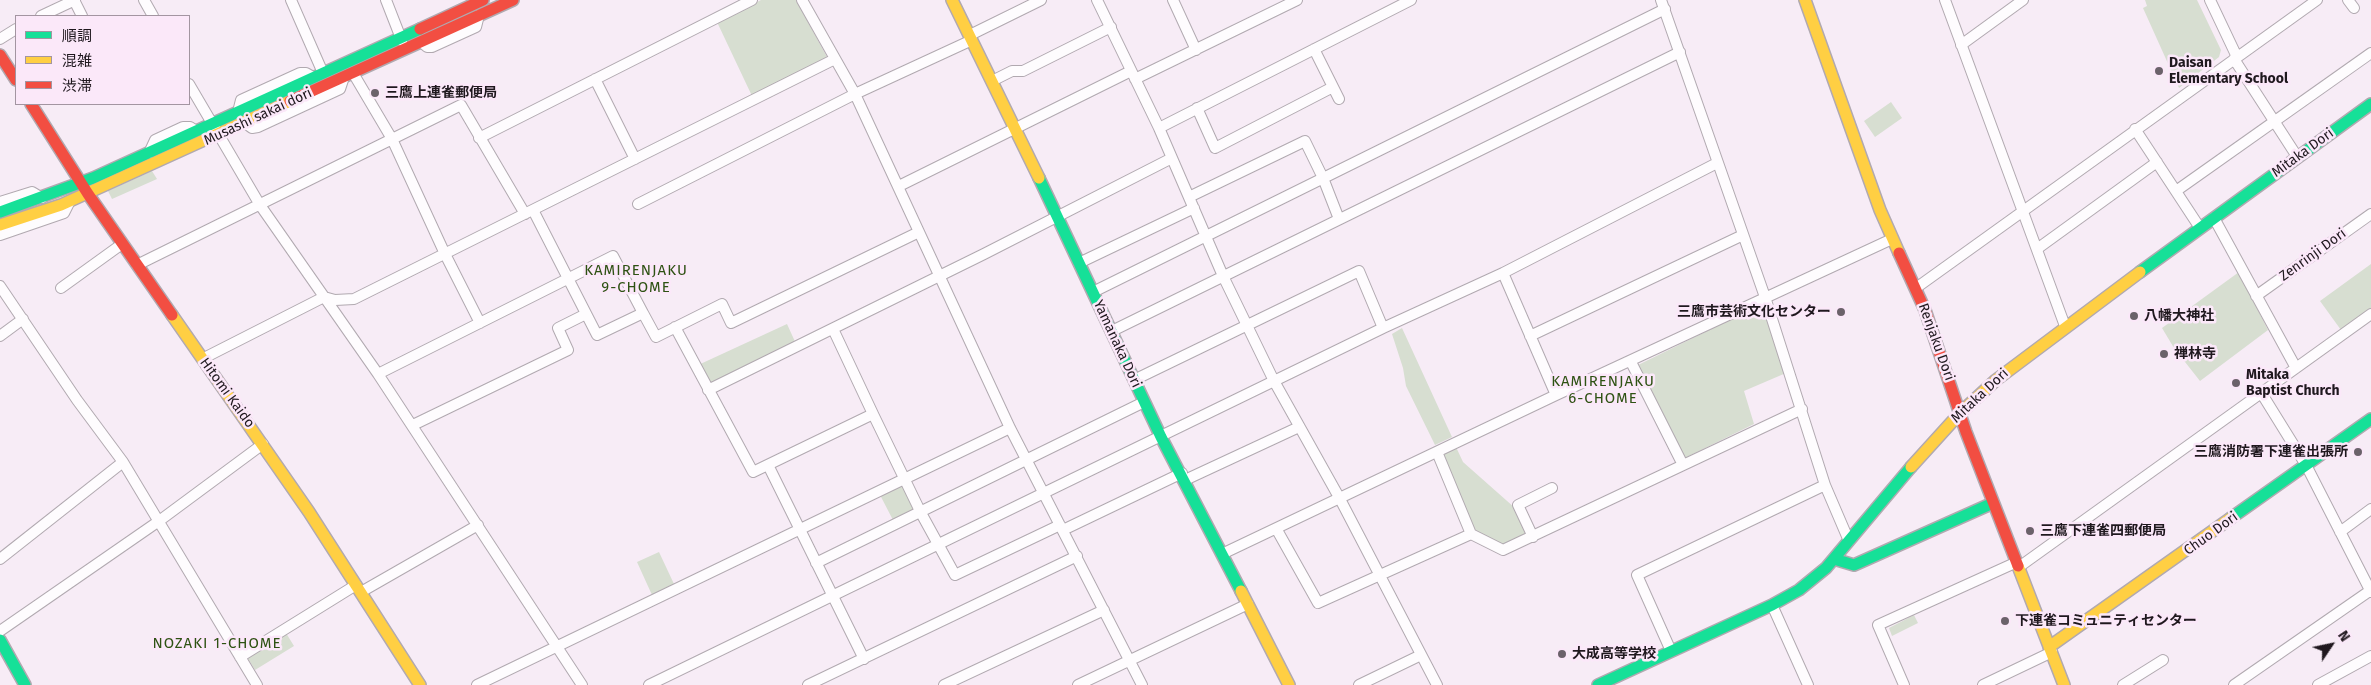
<!DOCTYPE html>
<html>
<head>
<meta charset="utf-8">
<style>
  body { margin:0 }
  #map { position:relative; width:2371px; height:685px; overflow:hidden; background:#f7ecf6; font-family:"Fira Sans","Noto Sans JP",sans-serif }
  canvas { display:block }
  .legend { position:absolute; left:15px; top:15px; width:175px; height:90px; box-sizing:border-box; background:#fbe8f9; border:1px solid #a395a1; margin:0; padding:6px 9px; list-style:none; font-size:15px; color:#1f181e }
  .legend li { display:flex; align-items:center; gap:10px; height:25px }
  .legend b { width:25px; border:1px solid #a395a1 }
  .north { position:absolute; left:2306px; top:620px; width:50px; height:50px; -webkit-text-stroke:4px #fbe8f9; paint-order:stroke; rotate:56deg; font-size:14px; font-weight:700; line-height:20px; text-align:center; color:#1f181e }
  .north::after { content:''; display:block; margin:auto; width:18px; height:22px; background:#1f181e; clip-path:polygon(50% 0,100% 100%,50% 72%,0 100%) }
</style>
</head>
<body>
<div id="map">
<canvas width="2371" height="685"></canvas>
<ul class="legend">
<li><b style="height:6px;background:#16e098"></b>順調</li>
<li><b style="height:6px;background:#ffcf43"></b>混雑</li>
<li><b style="height:6px;background:#f24e42"></b>渋滞</li>
</ul>
<div class="north">N</div>
</div>
<script>
const g = document.querySelector('canvas').getContext('2d');
g.lineJoin = 'round';
function fill(path, color) { g.fillStyle = color; g.fill(path, 'evenodd'); }
const poly = rows => new Path2D(rows.map(r => 'M' + r).join(''));
function strokePath(path, color, width, dash) { g.strokeStyle = color; g.lineWidth = width; g.lineCap = dash ? 'butt' : 'round'; g.setLineDash(dash || []); g.stroke(path); }
function write(font, color, halo, rows, align = 'center') {
  g.font = font + ' "Fira Sans","Noto Sans JP",sans-serif'; g.lineWidth = 5; g.setLineDash([]); g.textBaseline = 'middle'; g.strokeStyle = halo; g.fillStyle = color; for (const [text, x, y, turn = 0] of rows) {
    g.save(); g.translate(x, y); g.rotate((+turn || 0) * Math.PI / 180); g.textAlign = isNaN(turn) ? turn : align; if (halo) g.strokeText(text, 0, 0); g.fillText(text, 0, 0); g.restore();
  }
}
fill(poly([
  [761,0,796,0,827,57,752,96,717,22],
  [2145,0,2197,0,2221,50,2219,57,2179,88,2143,8,2147,6],
  [1891,102,1902,118,1875,137,1864,121],
  [152,171,157,179,112,199,108,191],
  [2371,264,2371,308,2341,330,2320,301],
  [2239,272,2268,330,2200,381,2174,348,2162,328],
  [1762,304,1786,373,1744,391,1754,424,1683,459,1636,366],
  [787,324,797,346,708,390,696,366],
  [1402,328,1452,437,1435,445,1406,386,1403,368,1392,334],
  [1456,447,1463,462,1515,508,1528,534,1504,545,1475,534,1440,454],
  [902,482,916,511,894,522,879,493],
  [659,552,674,584,652,595,637,562],
  [1914,615,1918,623,1892,636,1889,628],
  [286,633,294,646,255,670,247,657]
]), '#d7ded1');
const street = poly([
  [74,0,82,16],
  [144,0,153,16],
  [291,0,323,73],
  [386,0,402,41],
  [802,0,855,94,1010,428,1142,685],
  [1097,0,1159,128,1223,276,1274,381,1340,499,1437,685],
  [1173,0,1196,50],
  [1661,0,1765,297,1825,485,1849,541],
  [1945,0,2065,326],
  [2210,0,2237,57,2234,59,2298,158],
  [2348,0,2354,8],
  [41,16,75,0],
  [970,35,1041,0],
  [0,39,16,29],
  [421,42,427,47,432,47,476,27,479,15],
  [1961,45,2023,0],
  [1314,49,1339,99],
  [353,73,392,139,445,254,480,323],
  [595,79,635,159],
  [1135,79,1297,0],
  [992,81,1012,71,1023,71,1111,27],
  [189,84,260,205,378,374,582,685],
  [1197,108,1215,148,1333,87],
  [238,112,241,100,300,73,306,73,313,77],
  [245,123,252,128,258,127,340,89,344,77],
  [1159,128,1411,0],
  [2135,129,2200,228],
  [479,138,752,0],
  [149,153,155,140,183,127,190,127,196,131],
  [899,186,1131,71],
  [2176,191,2371,53],
  [1189,197,1305,141,1323,178,1339,219],
  [0,202,32,192,42,198],
  [638,204,855,94,972,40],
  [533,210,597,335,643,313,656,337,722,304,731,323,919,232],
  [2214,218,2296,368],
  [0,235,64,213,70,201],
  [2037,249,2157,162],
  [1079,263,1194,208],
  [137,265,461,105,525,214],
  [1503,273,1556,395],
  [0,286,77,400,123,462,257,685],
  [61,288,122,244],
  [1916,288,2317,0],
  [1093,292,1665,9],
  [2256,296,2371,214],
  [675,327,753,472,873,414,833,329],
  [1112,331,1680,52],
  [0,336,23,319],
  [1530,336,1743,235],
  [202,359,324,297,335,300,354,299,835,59],
  [1631,362,1683,465],
  [378,374,613,256,643,313],
  [1134,380,1359,271,1383,328],
  [708,390,984,254,1172,158],
  [2262,394,2306,465,2371,592],
  [873,414,921,513,955,575,1060,525],
  [413,425,568,350,558,328,586,314],
  [1437,452,1471,534,1503,550,1802,409],
  [768,465,864,659],
  [1185,480,1299,427],
  [1063,530,1182,473],
  [1277,530,1318,603,1471,534],
  [2340,532,2371,509],
  [1533,537,1518,505,1552,488],
  [1222,554,1556,395,1892,239],
  [0,559,123,462],
  [816,563,1144,402],
  [2019,567,2371,314],
  [361,592,478,525],
  [1772,605,1808,685],
  [0,631,159,521,263,444],
  [1671,651,1637,575,1825,485],
  [240,657,356,585],
  [477,685,1010,428],
  [649,685,1383,328,1503,273,1717,163],
  [808,685,1077,556],
  [944,685,1104,610],
  [1078,685,1248,604],
  [1359,685,1421,655],
  [1904,685,1878,625,2017,562],
  [1983,685,2052,652],
  [2123,685,2163,660],
  [2234,685,2371,590],
  [2318,685,2371,656]
]);
const fast = poly([
  [1039,178,1161,437,1241,591],
  [0,212,93,178,420,29],
  [2140,272,2371,104],
  [2231,518,2371,419],
  [1834,559,1854,565,1993,503],
  [0,640,25,685],
  [1598,685,1772,605,1799,590,1826,568,1911,467]
]);
const slow = poly([
  [952,0,1039,178],
  [1805,0,1880,210,1899,253],
  [0,225,61,205,290,101],
  [172,315,309,512,420,685],
  [1911,467,1960,413,1996,380,2140,272],
  [2018,566,2064,685],
  [1241,591,1289,685],
  [2049,647,2231,518]
]);
const jam = poly([
  [420,29,483,0],
  [0,55,16,80],
  [290,101,513,0],
  [31,104,88,194,172,315],
  [1899,253,1925,310,1966,432,2018,566]
]);
strokePath(street, '#b1a9b0', 12);
strokePath(fast, '#b1a9b0', 14);
strokePath(slow, '#b1a9b0', 14);
strokePath(jam, '#b1a9b0', 14);
strokePath(street, '#fefcfe', 10);
strokePath(fast, '#16e098', 11);
strokePath(slow, '#ffcf43', 11);
strokePath(jam, '#f24e42', 11);
for (const [x, y, r, color] of [
  [2159,71,5,"#6b626a"],
  [375,93,5,"#6b626a"],
  [1841,312,5,"#6b626a"],
  [2134,316,5,"#6b626a"],
  [2164,354,5,"#6b626a"],
  [2236,383,5,"#6b626a"],
  [2358,452,5,"#6b626a"],
  [2030,531,5,"#6b626a"],
  [2005,621,5,"#6b626a"],
  [1562,654,5,"#6b626a"]
]) { const dot = new Path2D(); dot.arc(x, y, r, 0, 2 * Math.PI); g.fillStyle = color; g.fill(dot); strokePath(dot, '#fbe8f9', 2); }
write('bold 14px', '#1f181e', '#fbe8f9', [
  ["Daisan",2169,63],
  ["Elementary School",2169,79],
  ["三鷹上連雀郵便局",385,93],
  ["三鷹市芸術文化センター",1831,312,"right"],
  ["八幡大神社",2144,316],
  ["禅林寺",2174,354],
  ["Mitaka",2246,375],
  ["Baptist Church",2246,391],
  ["三鷹消防署下連雀出張所",2348,452,"right"],
  ["三鷹下連雀四郵便局",2040,531],
  ["下連雀コミュニティセンター",2015,621],
  ["大成高等学校",1572,654]
], 'left');
write('14px', '#1f181e', '#fbe8f9', [
  ["Musashi sakai dori",258,117,-25],
  ["Mitaka Dori",2303,153,-36],
  ["Zenrinji Dori",2313,255,-36],
  ["Renjaku Dori",1936,342,70],
  ["Yamanaka Dori",1117,344,65],
  ["Hitomi Kaido",227,393,54],
  ["Mitaka Dori",1980,396,-43],
  ["Chuo Dori",2211,534,-36]
]);
g.letterSpacing = '1px';
write('15px', '#2e5213', '#fbe8f9', [
  ["KAMIRENJAKU",636,271],
  ["9-CHOME",636,288],
  ["KAMIRENJAKU",1603,382],
  ["6-CHOME",1603,399],
  ["NOZAKI 1-CHOME",217,644]
]);
g.letterSpacing = '0px';
</script>
</body>
</html>
